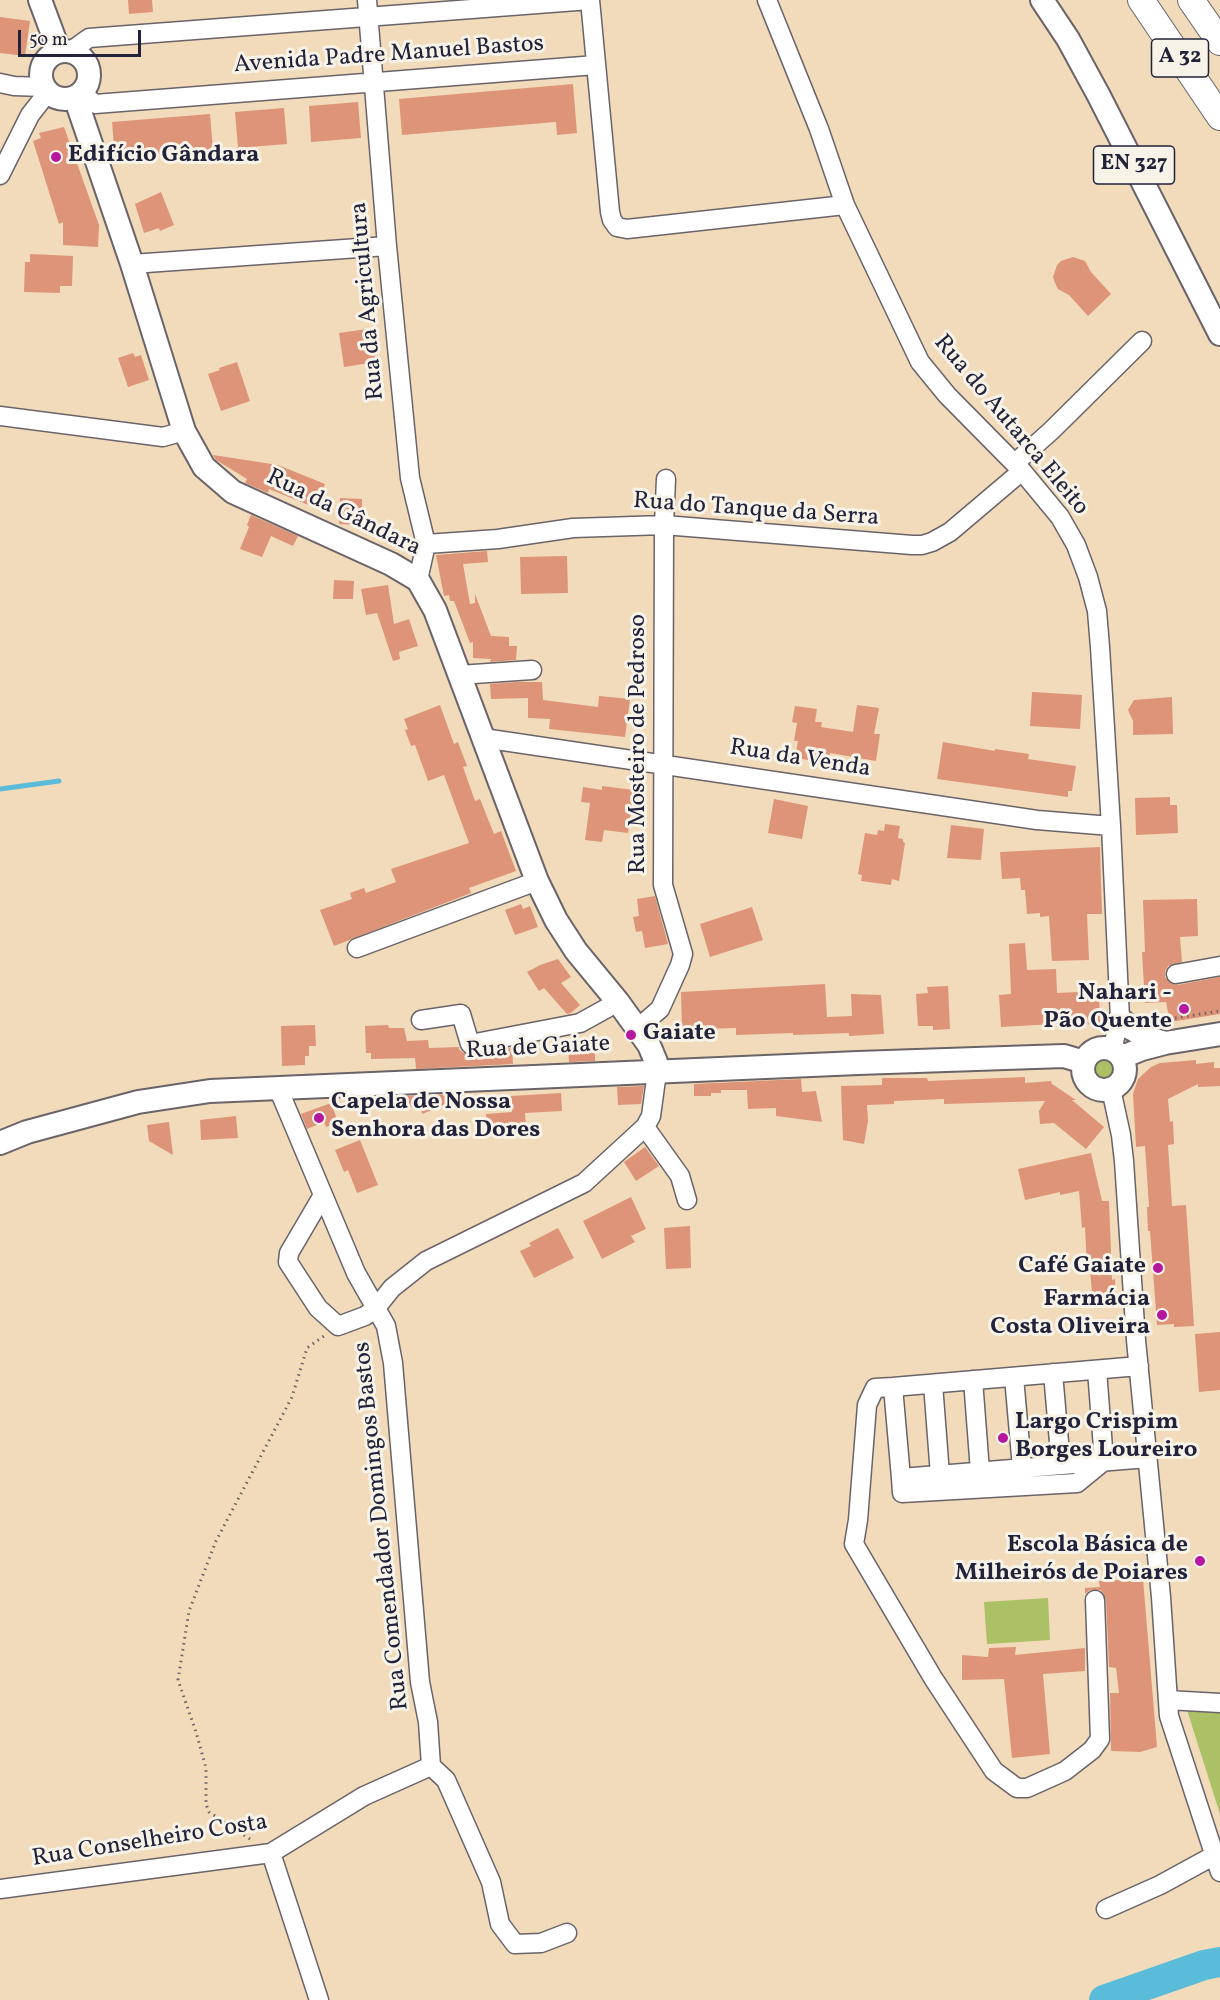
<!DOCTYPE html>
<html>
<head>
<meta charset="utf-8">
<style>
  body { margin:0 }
  #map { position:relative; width:1220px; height:2000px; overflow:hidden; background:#f1dbbb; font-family:Vollkorn,serif }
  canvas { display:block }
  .scale { position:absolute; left:18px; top:30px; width:123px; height:27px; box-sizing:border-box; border:3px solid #22223b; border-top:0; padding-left:8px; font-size:18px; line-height:21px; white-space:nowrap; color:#22223b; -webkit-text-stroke:4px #f7f3e8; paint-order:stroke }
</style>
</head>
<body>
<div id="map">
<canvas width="1220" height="2000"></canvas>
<div class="scale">50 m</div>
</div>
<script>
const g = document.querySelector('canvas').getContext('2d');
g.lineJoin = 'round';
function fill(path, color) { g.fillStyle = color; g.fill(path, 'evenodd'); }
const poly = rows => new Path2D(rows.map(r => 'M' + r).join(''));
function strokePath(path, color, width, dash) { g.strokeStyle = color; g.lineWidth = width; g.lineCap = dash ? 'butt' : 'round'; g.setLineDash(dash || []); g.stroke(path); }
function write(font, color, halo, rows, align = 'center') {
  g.font = font + ' Vollkorn,serif'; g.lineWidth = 6; g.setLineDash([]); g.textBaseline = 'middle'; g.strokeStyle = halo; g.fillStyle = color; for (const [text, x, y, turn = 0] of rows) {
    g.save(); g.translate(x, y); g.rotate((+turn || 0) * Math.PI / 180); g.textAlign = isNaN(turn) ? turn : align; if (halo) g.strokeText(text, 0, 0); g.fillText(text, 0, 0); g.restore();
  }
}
fill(poly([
  '1092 1068a13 13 0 1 1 26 0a13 13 0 1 1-26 0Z',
  [1048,1598,1050,1640,987,1644,984,1602],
  [1187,1710,1220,1711,1220,1814]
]), '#acc166');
strokePath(poly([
  [0,789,59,781]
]), '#5bbcda', 5);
strokePath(poly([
  [1104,2000,1204,1965,1220,1962]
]), '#5bbcda', 30);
fill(poly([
  [128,0,152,0,153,12,129,14],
  [0,17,30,21,25,56,0,53],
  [573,84,577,133,557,135,556,122,402,135,399,99],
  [358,102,361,138,311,142,309,106],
  [284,108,287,144,238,148,235,112],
  [210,114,213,150,115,158,112,122],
  [64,127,99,225,98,247,63,245,63,222,59,224,33,141,41,138,39,133],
  [161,192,174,225,160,231,159,228,144,233,135,204],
  [30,254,73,256,72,286,60,286,60,293,24,292,25,262,30,262],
  [1073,257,1085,261,1091,272,1111,294,1088,316,1069,295,1058,289,1055,283,1053,277,1057,265,1061,261],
  [374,328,378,354,375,354,376,362,344,367,339,333],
  [133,353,135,357,141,355,149,380,128,387,118,358],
  [237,362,250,401,221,411,208,374,220,370,219,368],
  [213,455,278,465,325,484,316,508,269,489,268,493,245,483,247,479,216,460],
  [340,498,362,499,362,514,358,514,358,525,339,524],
  [251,515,298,536,293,546,271,536,262,557,240,549,249,527,247,525],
  [487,551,488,562,463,564,470,604,475,603,475,594,491,636,509,637,509,646,517,646,516,660,490,662,491,659,473,658,473,642,470,643,454,601,450,601,449,595,444,596,436,555],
  [567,556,568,593,521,594,520,557],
  [334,580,354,581,353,599,333,599],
  [388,585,394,624,409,619,418,646,399,652,400,659,393,661,377,613,366,615,361,589],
  [516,682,542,682,543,700,598,707,599,696,630,699,625,737,549,729,550,719,528,718,528,698,491,699,490,684],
  [1032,692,1082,695,1080,729,1030,726],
  [1172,697,1173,734,1133,735,1133,721,1128,710,1134,700],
  [440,705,454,744,458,742,467,766,463,767,475,801,480,799,494,834,501,831,516,871,469,888,471,893,334,946,320,910,352,899,350,893,364,888,366,893,396,882,391,869,469,843,444,775,428,781,415,745,411,746,405,730,408,729,404,719],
  [857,705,879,708,874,734,880,734,876,761,830,753,828,763,795,758,798,741,794,741,797,723,792,722,795,706,817,709,815,722,822,722,821,727,853,732],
  [943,742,995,751,995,749,1029,754,1028,759,1076,766,1072,791,1068,791,1068,797,937,779],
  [602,786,634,790,628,833,604,830,602,842,585,840,590,803,581,802,583,787,602,790],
  [1170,797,1170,805,1177,805,1178,833,1136,835,1135,798],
  [774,799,808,806,802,839,768,833],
  [885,824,900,826,898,838,903,839,903,842,905,843,899,881,892,879,891,885,861,881,862,875,858,874,865,833,877,835,878,830,884,831],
  [951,825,984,829,981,860,947,858],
  [1100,847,1102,914,1087,914,1089,960,1052,961,1049,916,1040,917,1040,913,1027,914,1025,890,1021,890,1020,878,1002,879,1000,852],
  [655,896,668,944,645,948,642,931,636,932,633,917,639,916,637,899],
  [1197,899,1198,936,1180,937,1182,962,1168,966,1165,971,1165,977,1172,984,1177,985,1220,977,1220,1014,1170,1022,1166,1002,1145,1003,1142,952,1145,952,1143,900],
  [521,904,523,909,530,906,538,927,515,935,505,910],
  [752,907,763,940,710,957,700,924],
  [1025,943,1027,970,1056,969,1057,993,1099,991,1100,1024,1074,1025,1073,1023,1001,1027,999,995,1011,994,1009,944],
  [558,959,571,977,561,983,580,1005,571,1013,567,1014,544,988,539,991,527,972,540,965],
  [825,984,827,1017,852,1016,851,994,881,995,884,1034,849,1036,849,1033,793,1035,793,1033,736,1035,736,1028,704,1029,704,1026,682,1027,681,992],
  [948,986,950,1029,933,1030,933,1026,918,1026,916,994,928,993,927,987],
  [315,1025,316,1046,309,1046,309,1056,305,1056,305,1065,282,1066,281,1026],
  [388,1025,389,1028,404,1028,407,1041,428,1040,429,1048,459,1047,459,1049,462,1052,472,1055,512,1047,513,1064,416,1069,415,1058,371,1059,371,1053,366,1053,365,1026],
  [595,1040,595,1061,569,1062,568,1049,572,1048,572,1041],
  [1196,1060,1196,1064,1214,1062,1214,1068,1220,1068,1220,1086,1198,1087,1198,1084,1168,1099,1170,1122,1173,1121,1174,1144,1168,1145,1172,1206,1186,1205,1194,1326,1174,1327,1174,1324,1157,1325,1150,1231,1148,1231,1147,1207,1149,1207,1145,1146,1136,1147,1133,1094,1138,1079,1151,1067,1160,1063],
  [1025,1077,1025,1083,1051,1081,1052,1084,1076,1100,1072,1100,1104,1127,1086,1149,1054,1123,1040,1124,1039,1111,1045,1101,944,1104,944,1099,894,1101,894,1104,867,1105,868,1121,864,1144,843,1140,841,1086,882,1085,882,1078,927,1078,928,1081],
  [801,1079,802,1092,816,1091,822,1122,776,1116,776,1108,748,1109,747,1090,721,1090,721,1093,711,1093,711,1096,694,1096,694,1084],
  [644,1086,641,1104,618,1105,617,1087],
  [561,1093,562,1111,525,1113,526,1127,487,1129,486,1114,512,1112,511,1096],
  [452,1094,452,1102,422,1114,421,1107,387,1108,387,1097],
  [331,1103,338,1122,326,1127,324,1122,307,1129,301,1114],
  [236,1116,238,1138,201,1140,200,1120],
  [169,1122,173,1155,149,1141,147,1125],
  [360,1140,378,1185,357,1193,348,1170,344,1172,335,1150],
  [645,1147,659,1166,636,1181,624,1162],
  [1091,1153,1102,1201,1109,1201,1112,1280,1115,1279,1116,1305,1093,1306,1090,1268,1087,1268,1085,1227,1082,1228,1079,1191,1060,1195,1060,1192,1025,1200,1018,1169],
  [631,1197,646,1229,631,1236,635,1242,602,1259,583,1221],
  [690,1226,691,1268,666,1269,664,1228],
  [558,1228,574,1258,534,1278,520,1251,531,1246,529,1243],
  [1220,1332,1220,1390,1199,1392,1195,1334],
  [1143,1579,1157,1747,1140,1752,1111,1751,1110,1693,1119,1693,1116,1668,1109,1667,1106,1600,1104,1594,1100,1590,1090,1590,1085,1594,1085,1588,1100,1587,1099,1581],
  [1016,1647,1015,1655,1085,1648,1085,1671,1043,1674,1050,1754,1012,1758,1004,1679,962,1680,962,1655,988,1657,989,1648]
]), '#de9478');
const minor = poly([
  [367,0,387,246,410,478,426,544,418,580],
  [767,0,819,129,845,205,920,362,947,395,1022,471,1060,517,1076,545,1088,577,1097,611,1100,647,1111,826,1120,1019,1112,1049],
  [71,51,89,38,590,0,610,212,612,220,617,227,627,229,845,205],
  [0,83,14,86,44,87],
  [82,93,95,104,596,65],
  [0,175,30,115,48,92],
  [132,264,387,246],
  [0,416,163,437,184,431],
  [1015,463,1051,431,1142,341],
  [426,544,498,539,573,528,664,525,912,545,922,545,932,542,950,532,1022,471],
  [459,675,532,670],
  [483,738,1037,820,1111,826],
  [357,948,537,881],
  [1176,974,1220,966],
  [421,1020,461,1014,470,1044,580,1023,618,1002],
  [638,1028,660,1009,680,965,683,954,663,885,664,525,666,479],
  [278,1088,356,1273,386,1326,393,1363,420,1682,428,1722,431,1766],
  [1111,1089,1121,1135,1124,1161,1136,1340,1161,1597,1169,1716,1220,1872],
  [645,1127,680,1176,687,1200],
  [323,1195,289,1253,288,1262,318,1308,338,1326,365,1316,376,1308,392,1288,426,1261,584,1183,645,1127,651,1116,657,1072],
  [1139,1366,893,1387,901,1478,1148,1458],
  [1053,1373,1061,1465],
  [1014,1377,1022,1468],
  [973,1380,980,1471],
  [933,1384,940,1475],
  [893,1387,875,1388,867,1405,858,1520,854,1544,933,1678,994,1771,1017,1788,1027,1788,1065,1771,1092,1750,1100,1739,1095,1600],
  [901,1478,902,1493,1077,1483,1104,1461,1097,1370],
  [1168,1700,1220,1703],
  [431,1766,446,1780,491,1882,500,1924,515,1944,541,1943,567,1933],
  [271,1853,319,2000],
  [0,1889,271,1853,364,1796,431,1766],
  [1106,1909,1160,1885,1215,1855]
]);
const major = poly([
  [40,0,59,51],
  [1042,0,1068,39,1099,96,1220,334],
  '41 75a24 24 0 1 1 48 0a24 24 0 1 1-48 0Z',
  [75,97,132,264,184,431,204,467,233,492,391,564,418,580,435,610,537,881,556,920,576,951,618,1002,649,1045,656,1062,657,1072],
  [1120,1019,1130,1028,1146,1037,1165,1043],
  '1083 1069a21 21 0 1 1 42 0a21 21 0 1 1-42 0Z',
  [1122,1057,1142,1049,1165,1043,1220,1034],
  [0,1143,27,1132,138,1102,210,1091,858,1063,1064,1056,1084,1062]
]);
const highway = poly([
  [1141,0,1220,117],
  [1191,0,1220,42]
]);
strokePath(minor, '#6a6368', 21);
strokePath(major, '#6a6368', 26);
strokePath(highway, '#6a6368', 28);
strokePath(poly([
  [1166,1024,1169,1019,1220,1011],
  [250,1839,209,1812,206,1804,206,1768,196,1732,178,1680,189,1611,216,1541,292,1397,307,1348,324,1336]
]), '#6a6368', 3, [1.5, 4.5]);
strokePath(minor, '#fff', 18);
strokePath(major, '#fff', 22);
strokePath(highway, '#fff', 26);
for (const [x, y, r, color] of [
  [56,157,6,"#b5179e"],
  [1184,1009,6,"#b5179e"],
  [631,1035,6,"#b5179e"],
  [319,1118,6,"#b5179e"],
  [1158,1268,6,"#b5179e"],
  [1162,1315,6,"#b5179e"],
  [1003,1438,6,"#b5179e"],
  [1200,1561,6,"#b5179e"]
]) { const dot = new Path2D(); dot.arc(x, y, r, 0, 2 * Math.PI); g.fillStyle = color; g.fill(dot); strokePath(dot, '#f7f3e8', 2); }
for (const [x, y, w] of [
  [1180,58,57],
  [1134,165,81]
]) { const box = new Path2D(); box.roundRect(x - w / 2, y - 19, w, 38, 4.5); g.fillStyle = '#f7f3e8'; g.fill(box); strokePath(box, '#22223b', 1.5); }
write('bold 22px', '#22223b', null, [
  ["A 32",1180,58],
  ["EN 327",1134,165]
]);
write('24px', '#22223b', '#f7f3e8', [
  ["Avenida Padre Manuel Bastos",389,56,-4],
  ["Rua da Agricultura",369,301,-95],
  ["Rua do Autarca Eleito",1010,426,50],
  ["Rua do Tanque da Serra",756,511,4],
  ["Rua da Gândara",343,514,26],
  ["Rua Mosteiro de Pedroso",640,744,-90],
  ["Rua da Venda",800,760,9],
  ["Rua de Gaiate",538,1049,-3],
  ["Rua Comendador Domingos Bastos",383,1526,-96],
  ["Rua Conselheiro Costa",150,1842,-9]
]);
write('bold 24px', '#22223b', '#f7f3e8', [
  ["Edifício Gândara",68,157],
  ["Nahari -",1172,995,"right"],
  ["Pão Quente",1172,1023,"right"],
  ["Gaiate",643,1035],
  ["Capela de Nossa",331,1104],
  ["Senhora das Dores",331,1132],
  ["Café Gaiate",1146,1268,"right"],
  ["Farmácia",1150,1301,"right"],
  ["Costa Oliveira",1150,1329,"right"],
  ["Largo Crispim",1015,1424],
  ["Borges Loureiro",1015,1452],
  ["Escola Básica de",1188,1547,"right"],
  ["Milheirós de Poiares",1188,1575,"right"]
], 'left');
</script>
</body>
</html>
